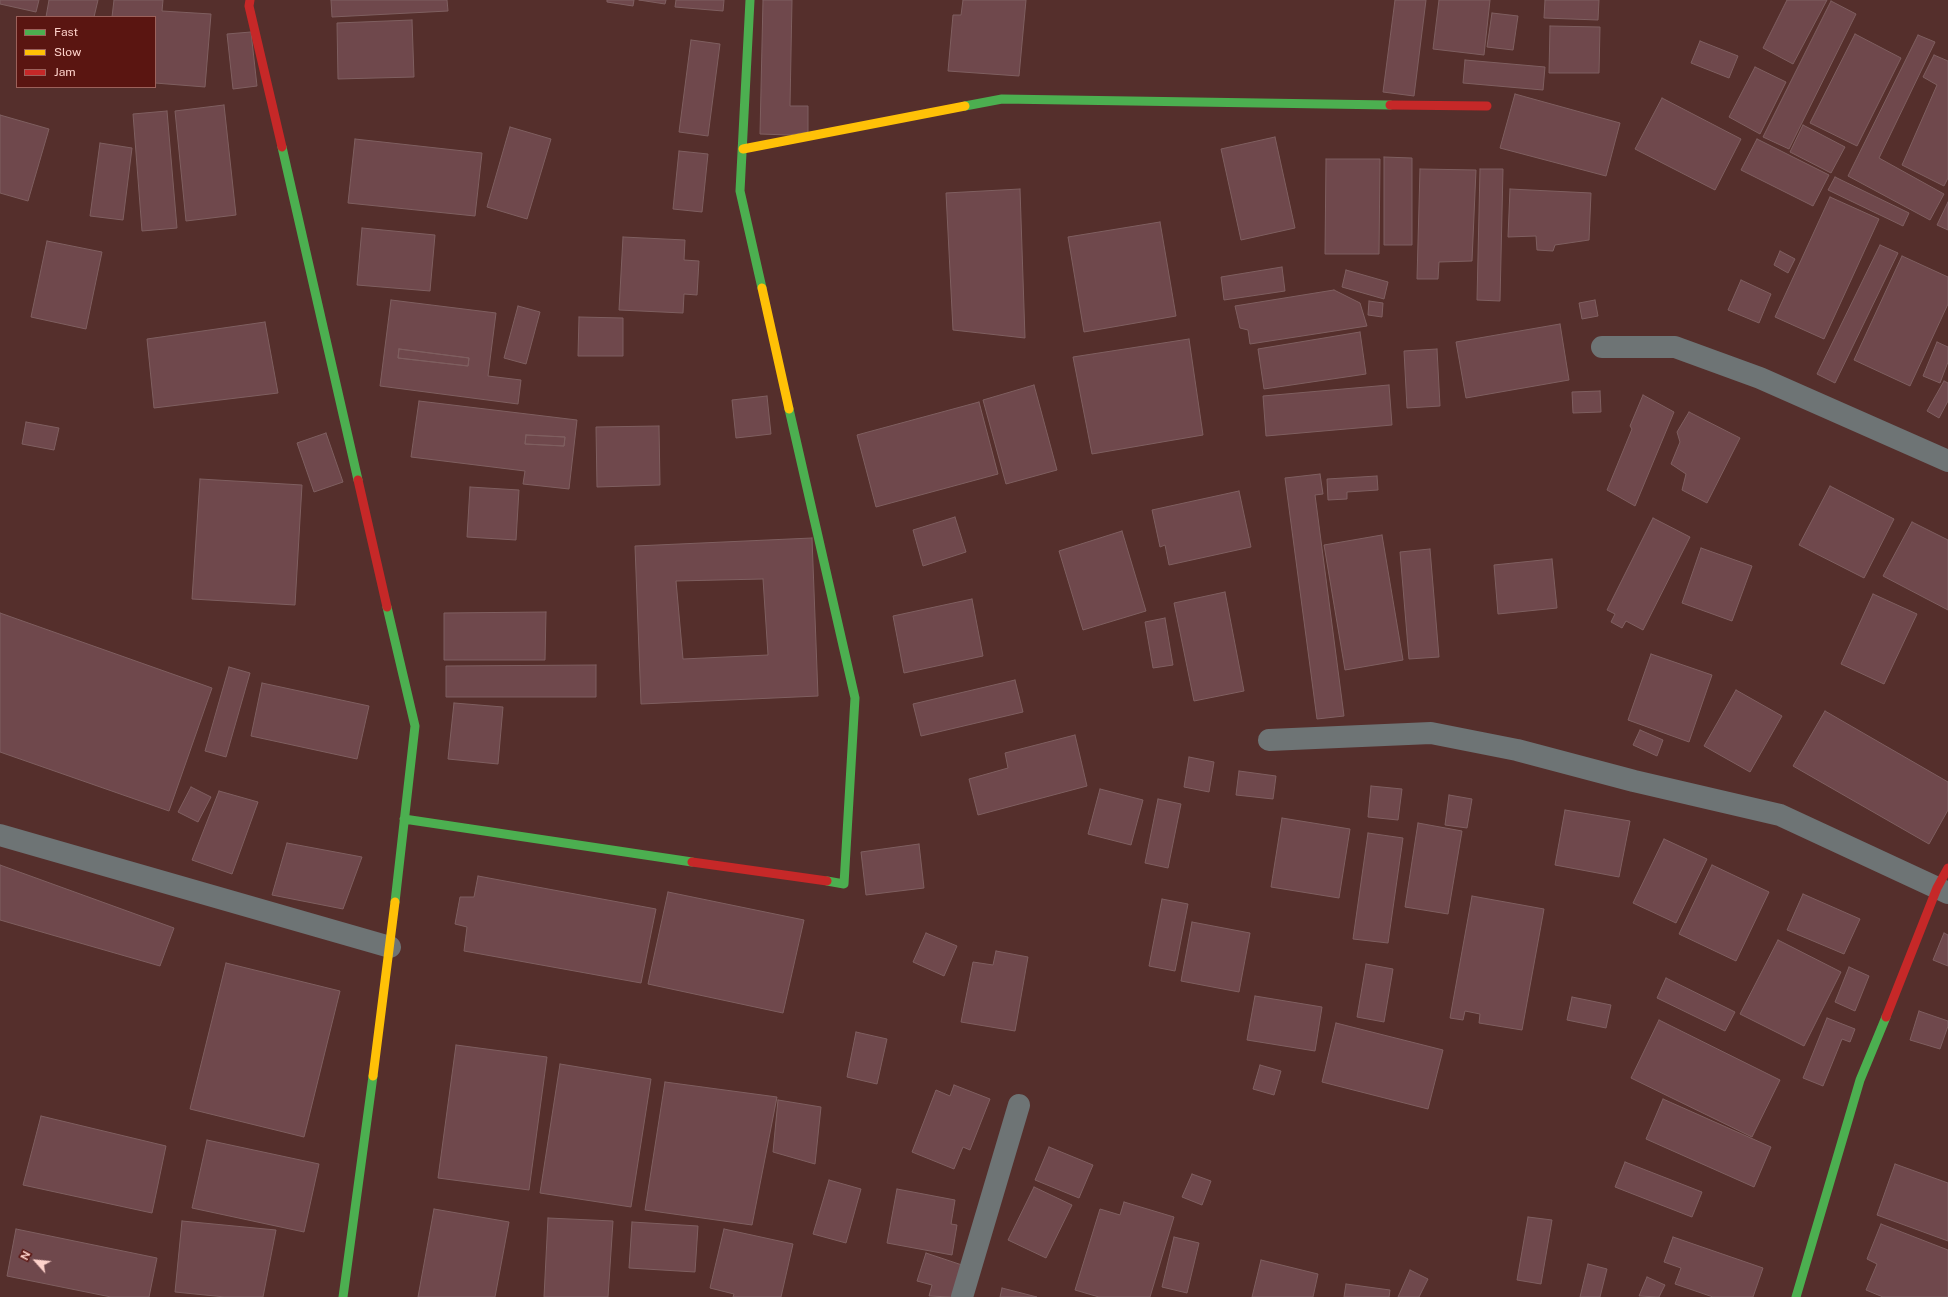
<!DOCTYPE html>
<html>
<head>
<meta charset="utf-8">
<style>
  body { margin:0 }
  #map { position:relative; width:1948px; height:1297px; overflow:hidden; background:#552f2c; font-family:"Public Sans",sans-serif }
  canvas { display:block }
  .legend { position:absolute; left:16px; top:16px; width:140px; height:72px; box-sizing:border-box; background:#5a1511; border:1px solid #9c615b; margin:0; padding:5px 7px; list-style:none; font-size:12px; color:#fed2cb }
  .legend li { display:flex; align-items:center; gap:8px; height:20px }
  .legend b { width:20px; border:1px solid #9c615b }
  .north { position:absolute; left:16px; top:1241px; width:40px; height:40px; -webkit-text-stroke:3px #5a1511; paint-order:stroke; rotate:297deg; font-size:11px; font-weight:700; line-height:16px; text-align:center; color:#fed2cb }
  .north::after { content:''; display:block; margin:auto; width:14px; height:18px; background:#fed2cb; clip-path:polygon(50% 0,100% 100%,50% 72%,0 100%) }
</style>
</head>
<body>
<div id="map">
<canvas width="1948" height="1297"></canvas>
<ul class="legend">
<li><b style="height:5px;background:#4caf50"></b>Fast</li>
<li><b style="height:5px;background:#ffc107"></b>Slow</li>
<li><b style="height:5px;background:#c62828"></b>Jam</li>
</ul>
<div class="north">N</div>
</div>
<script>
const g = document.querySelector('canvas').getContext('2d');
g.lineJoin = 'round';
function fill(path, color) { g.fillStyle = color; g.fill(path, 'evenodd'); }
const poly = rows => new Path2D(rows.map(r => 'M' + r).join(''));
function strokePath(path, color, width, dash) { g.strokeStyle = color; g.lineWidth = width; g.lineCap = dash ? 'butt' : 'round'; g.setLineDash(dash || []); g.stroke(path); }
const building = poly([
  [0,0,39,0,36,12,0,4,0,0],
  [49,0,98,0,94,17,46,17,49,0],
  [114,0,163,0,162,11,211,14,205,87,155,83,155,17,112,17,114,0],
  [331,0,447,0,448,11,332,17,331,0],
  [607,0,634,0,633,6,607,2,607,0],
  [639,0,666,0,665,4,639,0],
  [676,0,724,0,723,11,675,7,676,0],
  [763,0,792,0,790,106,808,106,808,132,789,135,760,134,763,0],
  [963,0,1026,0,1019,76,948,71,953,15,961,15,963,0],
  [1395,0,1426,0,1414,96,1383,92,1395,0],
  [1439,0,1490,0,1484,55,1433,49,1439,0],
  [1545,0,1599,0,1598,20,1544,18,1545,0],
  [1787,0,1827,0,1793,64,1763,48,1787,0],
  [1831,1,1856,14,1789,149,1763,137,1831,1],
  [1492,13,1518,16,1513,50,1487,47,1492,13],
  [412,20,414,77,338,79,337,23,412,20],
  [1550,26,1600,27,1599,73,1549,73,1550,26],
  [251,32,257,86,233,89,227,34,251,32],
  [1855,34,1901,58,1857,146,1810,123,1855,34],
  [1918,35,1935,42,1879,158,1944,194,1930,220,1848,176,1918,35],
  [691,40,720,44,708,136,679,132,691,40],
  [1700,41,1738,56,1729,78,1691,63,1700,41],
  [1934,55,1948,61,1948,178,1944,186,1902,165,1937,85,1923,77,1934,55],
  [1465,60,1545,67,1543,90,1463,83,1465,60],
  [1755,67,1786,82,1760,134,1729,117,1755,67],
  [1515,94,1620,123,1606,176,1500,148,1515,94],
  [1662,98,1741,139,1715,190,1635,149,1662,98],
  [224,105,236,215,186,221,175,111,224,105],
  [167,111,177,228,142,231,133,114,167,111],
  [0,115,49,129,28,201,0,193,0,115],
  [1803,125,1845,147,1831,173,1790,152,1803,125],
  [510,127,551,139,527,219,487,207,510,127],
  [1275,137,1295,228,1241,240,1221,149,1275,137],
  [355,139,482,153,475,216,348,203,355,139],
  [1757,139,1829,175,1813,206,1741,170,1757,139],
  [100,143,132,148,123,220,90,216,100,143],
  [679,151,708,154,702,212,673,209,679,151],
  [1384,157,1412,158,1412,245,1384,245,1384,157],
  [1326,159,1380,159,1379,254,1325,254,1326,159],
  [1420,169,1476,170,1472,261,1439,262,1438,279,1417,279,1420,169],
  [1480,169,1503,169,1500,301,1477,300,1480,169],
  [1835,177,1909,213,1903,226,1828,190,1835,177],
  [1020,189,1025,338,953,330,946,193,1020,189],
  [1510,189,1591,193,1589,240,1555,245,1553,251,1537,250,1536,236,1508,237,1510,189],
  [1830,197,1879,219,1824,339,1775,317,1830,197],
  [1948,202,1948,230,1937,225,1948,202],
  [1160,222,1176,316,1084,332,1068,237,1160,222],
  [362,228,435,235,430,291,357,285,362,228],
  [623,237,685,240,684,260,699,261,697,295,684,294,683,313,619,310,623,237],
  [47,241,102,252,86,329,31,317,47,241],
  [1880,245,1898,253,1835,383,1817,374,1880,245],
  [1780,251,1795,259,1788,273,1774,265,1780,251],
  [1902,256,1948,277,1948,304,1910,386,1854,360,1902,256],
  [1282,267,1285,291,1224,300,1221,277,1282,267],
  [1346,270,1388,282,1384,299,1342,287,1346,270],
  [1741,280,1771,294,1759,323,1728,310,1741,280],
  [1334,290,1360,303,1367,326,1250,344,1248,330,1240,328,1235,306,1334,290],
  [391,300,496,313,488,376,521,380,518,404,380,386,391,300],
  [399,349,469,358,468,366,398,358,399,349],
  [1595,300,1598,316,1582,319,1579,303,1595,300],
  [1369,301,1383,303,1382,317,1368,315,1369,301],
  [518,306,540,312,526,364,504,358,518,306],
  [579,317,623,318,623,356,578,356,579,317],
  [265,322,278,393,154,408,147,339,265,322],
  [1560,324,1569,380,1466,398,1456,342,1560,324],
  [1360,332,1366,374,1264,389,1258,349,1360,332],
  [1189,339,1203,435,1092,454,1073,357,1189,339],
  [1937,342,1948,347,1948,362,1940,383,1923,376,1937,342],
  [399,349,469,358,468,366,398,358,399,349],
  [1437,349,1440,406,1407,408,1404,351,1437,349],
  [1944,381,1948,383,1948,401,1939,418,1927,411,1944,381],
  [1034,385,1057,470,1006,484,983,400,1034,385],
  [1389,385,1392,425,1266,436,1263,396,1389,385],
  [1600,391,1601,412,1573,413,1572,392,1600,391],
  [1643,395,1674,412,1635,506,1607,490,1632,429,1630,426,1643,395],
  [767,396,771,434,736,438,732,400,767,396],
  [419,401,577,420,569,489,523,484,525,471,411,457,419,401],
  [526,435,565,437,564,446,525,444,526,435],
  [979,402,998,474,876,507,857,435,979,402],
  [1689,412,1740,438,1707,503,1682,490,1686,474,1671,464,1680,442,1677,432,1689,412],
  [26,422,59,428,54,450,22,444,26,422],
  [659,426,660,485,597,487,596,427,659,426],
  [326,433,343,482,314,492,297,443,326,433],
  [526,435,565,437,564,446,525,444,526,435],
  [1320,474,1323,494,1315,495,1344,716,1317,719,1285,478,1320,474],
  [1377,476,1378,490,1347,492,1347,499,1328,500,1327,479,1377,476],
  [200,479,302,485,295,605,192,599,200,479],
  [1830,486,1894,519,1864,578,1799,545,1830,486],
  [470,487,519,490,516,540,467,537,470,487],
  [1239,491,1251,547,1169,565,1165,545,1160,547,1152,510,1239,491],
  [955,517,966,552,923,566,913,530,955,517],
  [1653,518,1690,537,1643,630,1626,621,1622,628,1611,622,1615,614,1607,610,1653,518],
  [1912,522,1948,540,1948,610,1883,576,1912,522],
  [1122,531,1146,611,1083,630,1059,551,1122,531],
  [1382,535,1403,660,1345,670,1324,545,1382,535],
  [812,538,818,696,641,704,635,546,812,538],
  [763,579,768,655,683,659,676,581,763,579],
  [1701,548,1752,566,1732,621,1682,603,1701,548],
  [1430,549,1439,657,1409,659,1400,552,1430,549],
  [1552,559,1557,608,1498,614,1494,565,1552,559],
  [1225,592,1244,691,1194,701,1174,603,1225,592],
  [1873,594,1917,614,1884,684,1841,664,1873,594],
  [972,599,983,656,904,673,893,616,972,599],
  [546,612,545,660,444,660,444,613,546,612],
  [0,613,212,688,169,811,0,752,0,613],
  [1165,618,1173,665,1153,668,1145,622,1165,618],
  [1651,654,1712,675,1689,742,1628,720,1651,654],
  [596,665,596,697,446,697,446,666,596,665],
  [229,667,250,673,226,757,205,751,229,667],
  [1015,680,1023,712,921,736,913,704,1015,680],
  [262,683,369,706,357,759,251,736,262,683],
  [1736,690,1782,716,1750,772,1704,746,1736,690],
  [454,703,503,707,498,764,448,759,454,703],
  [1825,711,1948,782,1948,810,1929,844,1793,766,1825,711],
  [1640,730,1663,740,1657,756,1633,745,1640,730],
  [1075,735,1087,786,978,815,969,779,1008,768,1005,753,1075,735],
  [1189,757,1214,762,1209,792,1184,787,1189,757],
  [1239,771,1276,776,1273,799,1236,795,1239,771],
  [1371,786,1402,789,1398,820,1368,817,1371,786],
  [191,787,211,797,198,822,178,812,191,787],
  [1100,789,1143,800,1131,845,1088,834,1100,789],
  [219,791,258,802,232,874,192,860,219,791],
  [1449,795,1472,799,1467,828,1445,825,1449,795],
  [1158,799,1181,804,1168,868,1145,863,1158,799],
  [1565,810,1630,821,1619,877,1555,865,1565,810],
  [1282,818,1350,829,1339,898,1271,887,1282,818],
  [1418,823,1462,831,1448,914,1405,907,1418,823],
  [1368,833,1403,838,1388,943,1353,939,1368,833],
  [1664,839,1707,859,1676,923,1633,903,1664,839],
  [287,843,362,857,343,909,272,895,287,843],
  [919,844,924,888,866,895,861,852,919,844],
  [0,865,174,928,160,966,0,920,0,865],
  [1712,865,1769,892,1736,961,1679,934,1712,865],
  [478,876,656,909,641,983,464,951,467,927,455,924,460,897,474,897,478,876],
  [668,892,804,920,783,1013,648,984,668,892],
  [1803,894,1860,919,1844,954,1787,930,1803,894],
  [1472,896,1544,909,1522,1030,1479,1023,1480,1014,1465,1011,1463,1020,1450,1018,1472,896],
  [1162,899,1188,904,1175,971,1149,966,1162,899],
  [1192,922,1250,933,1239,992,1181,981,1192,922],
  [926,933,957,946,944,976,913,962,926,933],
  [1944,933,1948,935,1948,966,1933,960,1944,933],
  [1778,940,1841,972,1804,1046,1740,1014,1778,940],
  [996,951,1028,957,1015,1031,961,1022,973,962,993,965,996,951],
  [226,963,340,991,304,1137,190,1109,226,963],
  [1366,964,1393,969,1384,1022,1357,1017,1366,964],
  [1849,967,1869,976,1855,1011,1835,1002,1849,967],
  [1666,978,1735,1012,1725,1031,1657,998,1666,978],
  [1255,996,1322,1007,1315,1051,1247,1040,1255,996],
  [1572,997,1611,1005,1606,1028,1567,1020,1572,997],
  [1919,1011,1948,1021,1948,1026,1940,1049,1910,1040,1919,1011],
  [1827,1018,1855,1029,1850,1042,1842,1039,1823,1086,1803,1078,1827,1018],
  [1659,1020,1780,1080,1752,1137,1631,1078,1659,1020],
  [1336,1023,1443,1050,1428,1109,1322,1082,1336,1023],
  [856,1032,887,1039,877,1084,847,1077,856,1032],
  [456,1045,547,1057,529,1190,438,1178,456,1045],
  [560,1064,651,1079,631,1207,540,1193,560,1064],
  [1260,1065,1281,1071,1274,1095,1253,1089,1260,1065],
  [665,1082,777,1097,752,1225,645,1210,665,1082],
  [954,1085,990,1099,970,1150,963,1147,954,1169,912,1152,936,1090,950,1096,954,1085],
  [1663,1099,1771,1147,1754,1187,1646,1139,1663,1099],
  [778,1100,821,1107,815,1164,773,1152,778,1100],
  [41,1116,166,1146,152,1213,23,1185,41,1116],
  [207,1140,319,1164,304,1232,192,1208,207,1140],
  [1049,1147,1093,1165,1079,1198,1035,1180,1049,1147],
  [1625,1162,1702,1192,1692,1217,1615,1187,1625,1162],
  [1895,1164,1948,1183,1948,1241,1877,1215,1895,1164],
  [1192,1174,1211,1181,1202,1205,1182,1197,1192,1174],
  [829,1180,861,1189,846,1243,813,1234,829,1180],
  [1034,1187,1072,1205,1046,1258,1008,1240,1034,1187],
  [897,1189,955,1200,951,1224,957,1225,952,1255,887,1243,897,1189],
  [1124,1202,1174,1217,1150,1297,1099,1297,1075,1290,1100,1209,1120,1215,1124,1202],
  [434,1209,509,1222,495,1297,418,1297,434,1209],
  [1528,1217,1552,1220,1541,1284,1517,1280,1528,1217],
  [548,1218,613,1221,608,1297,544,1297,548,1218],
  [182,1221,276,1230,263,1297,225,1297,175,1292,182,1221],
  [632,1222,698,1226,695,1272,629,1268,632,1222],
  [1881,1224,1948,1250,1948,1297,1883,1297,1866,1290,1877,1264,1867,1259,1881,1224],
  [16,1229,157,1258,149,1297,111,1297,7,1276,16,1229],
  [724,1229,793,1244,781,1297,733,1297,734,1294,710,1288,724,1229],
  [1174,1237,1199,1243,1187,1293,1162,1287,1174,1237],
  [1673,1237,1763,1268,1753,1297,1713,1297,1675,1284,1681,1268,1664,1262,1673,1237],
  [926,1253,962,1265,952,1297,929,1296,932,1285,917,1281,926,1253],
  [1261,1260,1318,1274,1313,1297,1252,1297,1261,1260],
  [1588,1264,1607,1269,1600,1297,1580,1297,1588,1264],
  [1410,1270,1428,1279,1419,1297,1398,1297,1410,1270],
  [1647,1277,1665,1285,1659,1297,1639,1296,1647,1277],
  [1346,1284,1390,1290,1389,1297,1344,1297,1346,1284],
  [1002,1288,1037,1297,1000,1297,1002,1288]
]);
fill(building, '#6f484c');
strokePath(building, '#7f5f60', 1);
strokePath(poly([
  [1602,347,1675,347,1760,378,1948,461],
  [1269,740,1431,733,1517,750,1634,781,1780,815,1948,893],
  [0,835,390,947],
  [962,1297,1019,1105]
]), '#6e7475', 22);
strokePath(poly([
  [750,0,740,191,762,288],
  [965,106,1002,99,1390,105],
  [282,147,358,480],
  [789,409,855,698,844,884,827,881],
  [387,607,415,726,395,902],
  [404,819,692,862],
  [343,1297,373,1076],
  [1796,1297,1860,1080,1886,1017]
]), '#4caf50', 9);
strokePath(poly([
  [743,149,965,106],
  [762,288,789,409],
  [373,1076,395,902]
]), '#ffc107', 9);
strokePath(poly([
  [250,0,249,6,282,147],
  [1390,105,1487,106],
  [358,480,387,607],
  [692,862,827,881],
  [1886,1017,1937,888,1948,868]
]), '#c62828', 9);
</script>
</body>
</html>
